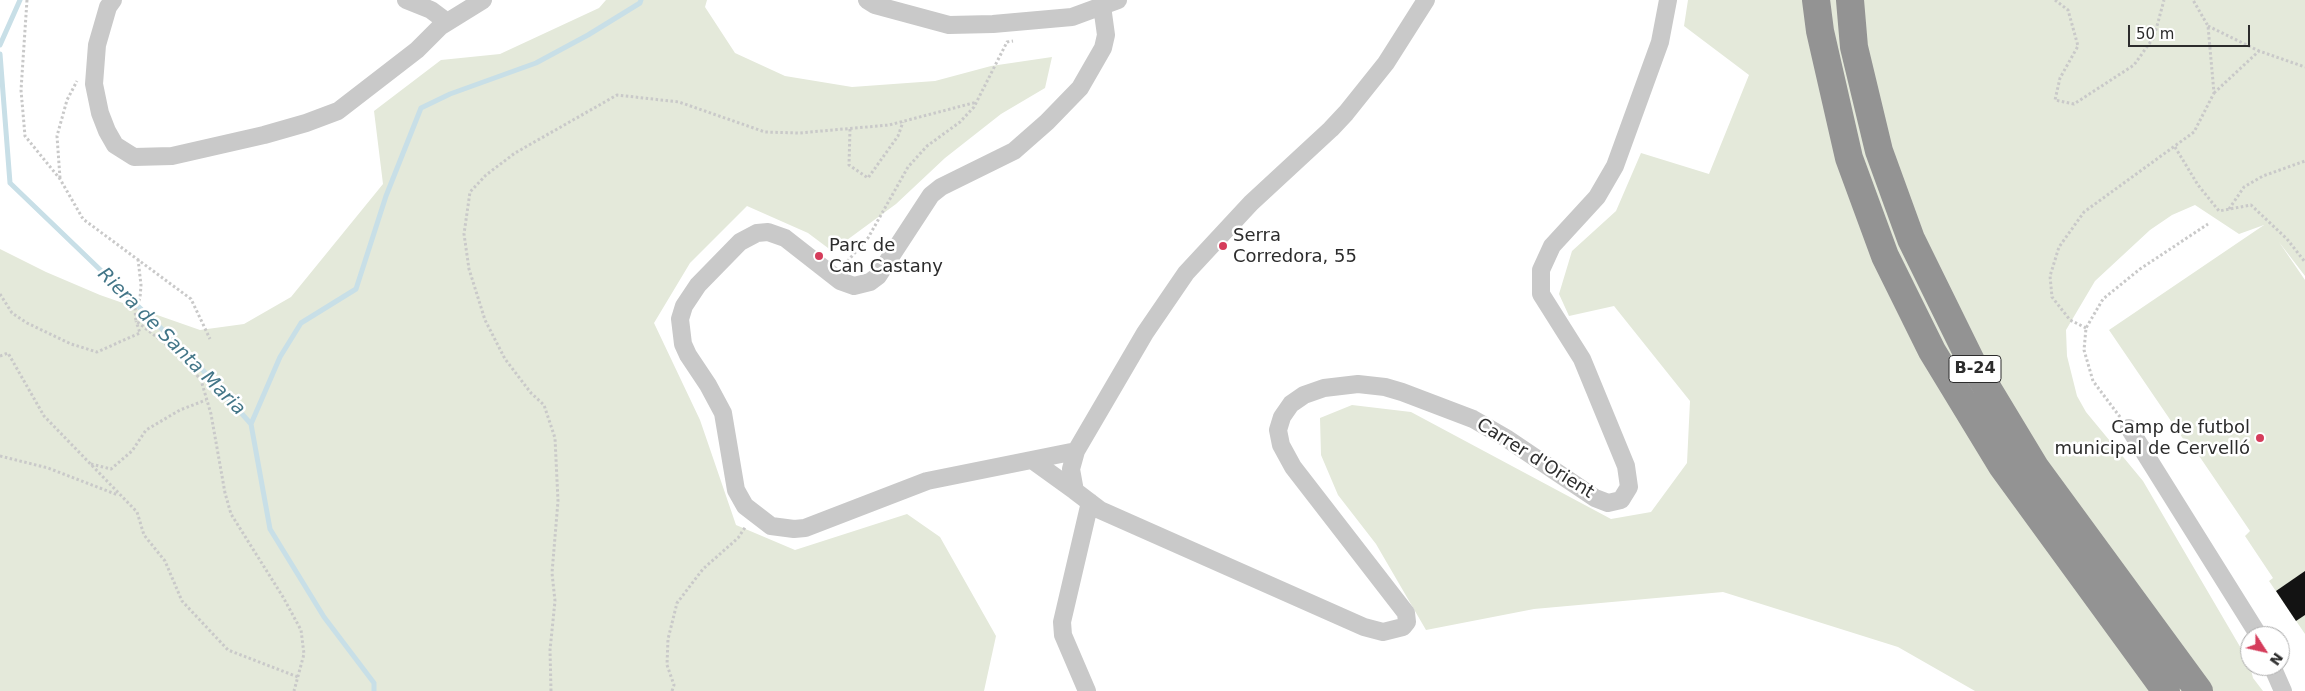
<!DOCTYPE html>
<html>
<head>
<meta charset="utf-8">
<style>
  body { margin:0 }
  #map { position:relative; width:2305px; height:691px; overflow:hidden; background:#fff; font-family:"DejaVu Sans",sans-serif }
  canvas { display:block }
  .north { position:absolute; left:2240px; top:626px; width:50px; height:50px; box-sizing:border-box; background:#fff; border:1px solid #ababab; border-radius:50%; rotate:125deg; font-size:14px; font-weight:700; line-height:20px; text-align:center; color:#2c2c2c }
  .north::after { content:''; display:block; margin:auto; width:18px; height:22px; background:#d53c5b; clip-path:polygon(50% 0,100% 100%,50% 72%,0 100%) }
  .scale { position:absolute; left:2128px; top:25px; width:122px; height:22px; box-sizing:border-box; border:2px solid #2c2c2c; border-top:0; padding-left:6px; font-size:15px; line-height:18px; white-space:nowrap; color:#2c2c2c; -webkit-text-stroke:4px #fff; paint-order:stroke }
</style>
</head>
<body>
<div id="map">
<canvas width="2305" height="691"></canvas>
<div class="north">N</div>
<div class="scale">50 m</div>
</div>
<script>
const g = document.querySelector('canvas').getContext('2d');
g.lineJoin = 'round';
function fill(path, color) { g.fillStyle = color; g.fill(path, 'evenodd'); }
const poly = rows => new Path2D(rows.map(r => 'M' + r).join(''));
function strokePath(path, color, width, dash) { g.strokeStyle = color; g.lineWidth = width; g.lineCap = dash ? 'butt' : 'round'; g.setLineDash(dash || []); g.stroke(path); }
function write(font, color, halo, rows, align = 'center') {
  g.font = font + ' "DejaVu Sans",sans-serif'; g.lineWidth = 5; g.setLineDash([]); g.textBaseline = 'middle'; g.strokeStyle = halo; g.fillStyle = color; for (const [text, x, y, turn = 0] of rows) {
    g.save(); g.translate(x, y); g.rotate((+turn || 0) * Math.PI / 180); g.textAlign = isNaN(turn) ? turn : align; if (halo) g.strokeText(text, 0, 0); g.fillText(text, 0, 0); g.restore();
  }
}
fill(poly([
  [606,0,707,0,705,7,735,53,785,76,852,87,935,81,991,66,1052,57,1045,88,1001,114,945,158,896,204,832,251,808,233,747,206,690,263,654,323,700,420,736,525,795,550,907,514,940,537,996,636,984,691,0,691,0,249,46,272,100,295,200,330,244,324,291,297,383,184,374,111,441,60,500,54,599,8],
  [1688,0,2305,0,2305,276,2279,242,2305,280,2305,634,2269,581,2273,578,2245,536,2250,531,2189,441,2186,443,2109,330,2264,225,2239,234,2195,205,2172,215,2150,230,2095,281,2066,330,2067,356,2077,396,2086,412,2143,481,2249,662,2253,678,2263,691,1975,691,1898,647,1723,592,1534,609,1426,630,1376,544,1338,495,1321,455,1320,418,1352,405,1411,412,1611,519,1651,512,1687,463,1690,401,1614,306,1569,316,1559,294,1572,251,1616,211,1641,153,1709,174,1749,75,1684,26]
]), '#e4e9da');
strokePath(poly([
  [0,45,20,0],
  [0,54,10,183,191,357,251,424,270,529,324,617,374,683,374,691],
  [251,424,280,357,301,323,356,289,386,196,421,108,450,94,536,63,588,35,640,3,641,0]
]), '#c8dfe7', 5);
fill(poly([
  [2305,571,2305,615,2296,621,2276,591]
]), '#131313');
strokePath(poly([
  [27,0,21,90,25,136,60,179,83,219,191,299,210,339],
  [2055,0,2068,10,2078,46,2060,78,2055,100,2074,104,2134,65,2154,37,2164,0],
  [2208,26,2259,51],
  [2214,93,2259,51,2305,67],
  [850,129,849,165,868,178,898,136,903,122],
  [2175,147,2198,185,2219,211,2251,205,2287,239,2305,262],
  [60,178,57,136,67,100,77,81],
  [2229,209,2244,187,2263,176,2305,161],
  [138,259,141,285,140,298,135,310,136,321,181,356,201,380,211,414,225,493,231,514,283,597,301,630,304,654,294,691],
  [844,265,868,238,908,167,927,146,960,122,974,107,1007,42,1013,41],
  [0,294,12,313,27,323,71,344,97,352,140,333,136,321],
  [2086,328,2070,320,2052,297,2050,276,2059,247,2084,212,2194,132,2214,93,2208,26,2193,0],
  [0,356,8,353,44,416,137,512,144,535,165,561,182,601,228,650,298,677],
  [2120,417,2093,381,2084,350,2086,328,2103,299,2140,269,2208,224],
  [0,456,48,468,118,495],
  [91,464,111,469,132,451,146,430,180,410,206,400],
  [551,691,550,650,555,601,552,573,558,501,555,438,544,405,531,393,505,359,485,320,469,269,464,234,470,192,486,175,515,153,617,95,679,102,765,132,799,133,889,125,977,102],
  [672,691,674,685,667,665,668,639,677,603,703,569,738,538,746,526]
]), '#c9c9c9', 3, [2.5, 2.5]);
strokePath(poly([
  [113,0,108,7,97,45,94,84,100,113,107,131,115,145,134,157,172,156,264,135,306,123,338,111,417,50,441,26,483,0],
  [406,0,431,10,447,22],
  [867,0,875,5,949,25,993,24,1072,17,1118,0],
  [2129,428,2259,636],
  [1076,451,927,481,805,528,794,529,771,526,745,506,736,490,723,413,708,385,688,355,683,344,680,319,684,306,698,285,740,242,757,233,768,232,785,238,840,281,854,286,870,282,878,276,931,195,941,187,1014,151,1047,122,1080,88,1103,48,1106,35,1102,6],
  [1032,460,1075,491,1071,469,1076,451,1145,333,1186,273,1251,203,1331,129,1346,113,1386,63,1426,0],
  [1075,491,1100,510,1364,627,1383,632,1403,627,1407,622,1406,613,1293,467,1281,445,1278,430,1282,417,1291,404,1304,395,1324,388,1358,384,1385,387,1402,392,1473,419,1506,438,1595,498,1608,503,1621,500,1629,487,1626,466,1582,359,1541,294,1541,270,1552,246,1597,197,1615,166,1660,42,1668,0],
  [2272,666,2283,691],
  [1087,691,1063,635,1062,622,1090,502]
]), '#c9c9c9', 18);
strokePath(poly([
  [1816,0,1820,31,1849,158,1885,256,1932,351,2002,466,2166,691],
  [1850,0,1854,47,1879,151,1911,239,1971,361,2035,467,2199,691]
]), '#939393', 28);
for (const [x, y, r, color] of [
  [1223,246,5,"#d53c5b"],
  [819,256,5,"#d53c5b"],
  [2260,438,5,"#d53c5b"]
]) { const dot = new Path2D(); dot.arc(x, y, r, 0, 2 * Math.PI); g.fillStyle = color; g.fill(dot); strokePath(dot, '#fff', 2); }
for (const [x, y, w] of [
  [1975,369,52]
]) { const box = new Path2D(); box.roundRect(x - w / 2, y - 13.5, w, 27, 4); g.fillStyle = '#fff'; g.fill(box); strokePath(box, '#2c2c2c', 1); }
write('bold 16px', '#2c2c2c', null, [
  ["B-24",1975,369]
]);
write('18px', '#2c2c2c', '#fff', [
  ["Serra",1233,236],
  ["Corredora, 55",1233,257],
  ["Parc de",829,246],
  ["Can Castany",829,267],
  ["Camp de futbol",2250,428,"right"],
  ["municipal de Cervelló",2250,449,"right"]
], 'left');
write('18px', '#2c2c2c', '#fff', [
  ["Carrer d'Orient",1535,459,32]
]);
write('italic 19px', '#427587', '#fff', [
  ["Riera de Santa Maria",171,342,45]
]);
</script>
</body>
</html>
